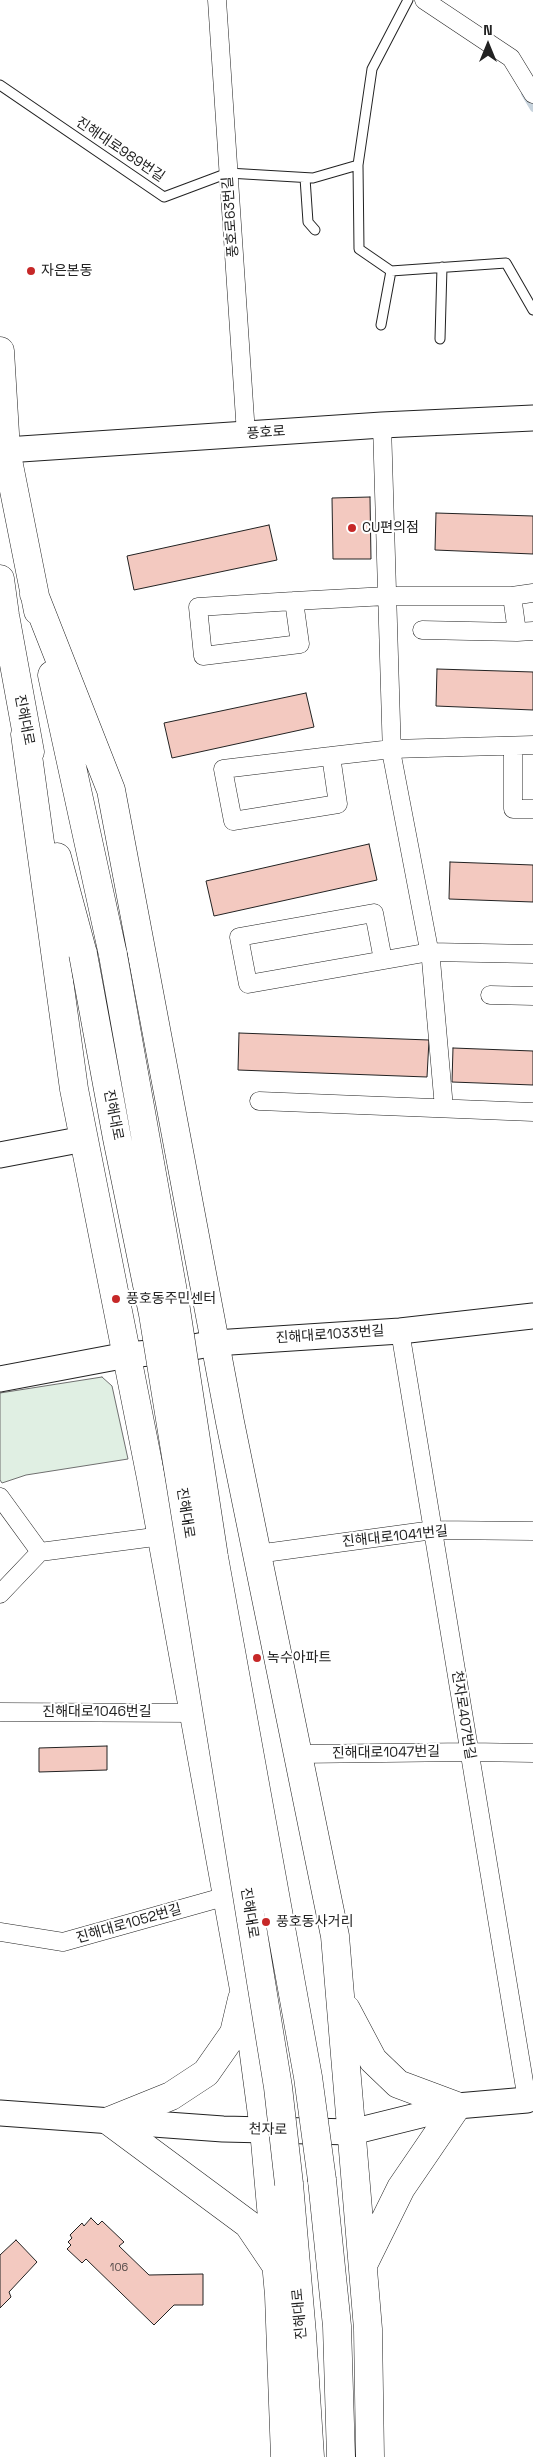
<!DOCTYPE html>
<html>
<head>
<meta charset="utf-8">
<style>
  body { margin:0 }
  #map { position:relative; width:533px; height:2457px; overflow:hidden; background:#fff; font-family:"Space Grotesk",sans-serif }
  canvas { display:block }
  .north { position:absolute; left:463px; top:20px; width:50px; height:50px; -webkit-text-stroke:4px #fff; paint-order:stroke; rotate:0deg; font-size:14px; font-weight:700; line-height:20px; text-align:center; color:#222 }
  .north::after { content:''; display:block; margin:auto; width:18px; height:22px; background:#222; clip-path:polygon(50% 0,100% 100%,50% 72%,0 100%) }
</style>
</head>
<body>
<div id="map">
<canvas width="533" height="2457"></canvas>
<div class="north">N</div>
</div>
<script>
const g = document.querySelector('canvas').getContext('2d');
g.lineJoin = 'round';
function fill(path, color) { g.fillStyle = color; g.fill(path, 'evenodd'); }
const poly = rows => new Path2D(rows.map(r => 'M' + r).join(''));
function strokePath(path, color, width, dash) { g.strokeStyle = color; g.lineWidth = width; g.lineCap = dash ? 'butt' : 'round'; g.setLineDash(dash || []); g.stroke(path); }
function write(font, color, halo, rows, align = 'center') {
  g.font = font + ' "Space Grotesk","Noto Sans KR",sans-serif'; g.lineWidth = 4; g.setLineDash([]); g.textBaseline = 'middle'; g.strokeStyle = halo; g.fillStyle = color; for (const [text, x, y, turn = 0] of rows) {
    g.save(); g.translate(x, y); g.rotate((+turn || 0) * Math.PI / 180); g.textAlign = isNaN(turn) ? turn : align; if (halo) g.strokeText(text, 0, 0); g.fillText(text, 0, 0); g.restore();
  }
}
const green = poly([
  [102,1377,112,1386,128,1459,26,1475,2,1483,0,1480,0,1393,102,1377]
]);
fill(green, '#e0efe3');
strokePath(green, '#6f6f6f', 1);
strokePath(poly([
  [524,94,533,109]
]), '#c7d3dd', 5.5);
const building = poly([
  [370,497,371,559,333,559,332,498,370,497],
  [436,513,533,516,533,554,435,550,436,513],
  [269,525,277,560,134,590,127,556,269,525],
  [437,669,533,672,533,710,436,706,437,669],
  [306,693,314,727,172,758,164,723,306,693],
  [369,844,377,880,214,916,206,881,369,844],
  [450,862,533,865,533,902,449,899,450,862],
  [239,1033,429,1040,427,1077,238,1070,239,1033],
  [453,1048,533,1051,533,1085,452,1082,453,1048],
  [107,1746,107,1770,39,1772,39,1748,107,1746],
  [91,2218,98,2225,102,2221,124,2242,119,2246,149,2275,203,2274,203,2305,174,2305,154,2325,86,2259,82,2263,67,2249,71,2245,68,2242,72,2238,70,2235,82,2223,84,2226,91,2218],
  [16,2240,37,2262,9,2292,11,2297,0,2308,0,2255,16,2240]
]);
fill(building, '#f3c9c0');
strokePath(building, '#222', 1);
const lane = poly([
  [0,85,164,197,228,173,313,178,358,165,359,249,391,271,506,263,533,310],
  [358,165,372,69,408,0],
  [305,178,308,222,315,230],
  [381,325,391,271],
  [440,339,442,267]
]);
const street = poly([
  [217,0,246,434],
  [424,0,511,58,533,94],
  [382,425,392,756,431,960,444,1108],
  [512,596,517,632,533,631],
  [294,601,300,644,203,656,198,607,294,601,387,596,512,596,533,593],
  [422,630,517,632],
  [513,746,513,809,533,809],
  [331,756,338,804,233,821,223,769,331,756,392,749,533,745],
  [383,960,374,913,239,937,248,984,430,952,533,954],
  [490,995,533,996],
  [259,1101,533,1112],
  [400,1331,527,2100],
  [0,1497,40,1552,162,1536],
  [257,1554,433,1530,533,1531],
  [0,1594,40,1552],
  [0,1712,194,1713],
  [298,1754,469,1752,533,1753],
  [0,1932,63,1942,227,1896]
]);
const secondary = poly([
  [6,450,382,425,533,418],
  [0,1155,84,1139],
  [0,1379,127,1355,172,1351,215,1343,400,1331,533,1316],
  [0,2113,223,2129,352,2132,457,2106,527,2100,533,2097]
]);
const primary = poly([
  [0,351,6,450,0,450]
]);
const highway = poly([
  [6,450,38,611],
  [0,579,5,615,30,752],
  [34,594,111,790,230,1422,335,1936,368,2329,370,2457],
  [52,675,113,955],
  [25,734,74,1089,151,1478,249,2017,264,2130,279,2295,285,2457],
  [57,857,83,954],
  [346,2009,373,2060,398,2084,457,2106,401,2188,363,2265],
  [109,2121,248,2224,275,2264],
  [109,2121,171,2096,206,2073,234,2033,242,1999],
  [322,2180,337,2326,341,2457],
  [289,2184,302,2334,310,2457]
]);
strokePath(lane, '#222', 11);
strokePath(street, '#222', 19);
strokePath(secondary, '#222', 27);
strokePath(primary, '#222', 29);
strokePath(highway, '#222', 29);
strokePath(lane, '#fff', 9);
strokePath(street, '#fff', 18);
strokePath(secondary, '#fff', 25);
strokePath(primary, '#fff', 28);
strokePath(highway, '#fff', 28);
const highwayBridge = poly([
  [83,954,117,1138,153,1314,278,2087,289,2184],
  [113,955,175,1303,214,1557,308,2077,322,2180]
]);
strokePath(highwayBridge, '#222', 29, []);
strokePath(highwayBridge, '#fff', 28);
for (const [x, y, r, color] of [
  [31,271,5,"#c62828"],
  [352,528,5,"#c62828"],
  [116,1299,5,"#c62828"],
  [257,1658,5,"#c62828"],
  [266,1922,5,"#c62828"]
]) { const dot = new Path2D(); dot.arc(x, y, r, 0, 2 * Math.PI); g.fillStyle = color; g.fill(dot); strokePath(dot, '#fff', 2); }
write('11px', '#564c4a', null, [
  ["106",119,2268]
]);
write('14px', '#222', '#fff', [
  ["진해대로989번길",120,150,34],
  ["풍호로63번길",231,217,-94],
  ["풍호로",266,433,-4],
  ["진해대로",24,720,79],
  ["진해대로",113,1115,79],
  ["진해대로1033번길",330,1335,-4],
  ["진해대로",185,1513,81],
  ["진해대로1041번길",395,1537,-6],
  ["진해대로1046번길",97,1712],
  ["천자로407번길",463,1715,81],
  ["진해대로1047번길",386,1753,-1],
  ["진해대로",249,1913,81],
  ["진해대로1052번길",129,1924,-16],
  ["천자로",268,2130,1],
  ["진해대로",300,2314,-95]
]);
write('14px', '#222', '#fff', [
  ["자은본동",41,271],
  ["CU편의점",362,528],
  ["풍호동주민센터",126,1299],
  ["녹수아파트",267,1658],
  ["풍호동사거리",276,1922]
], 'left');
</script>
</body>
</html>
